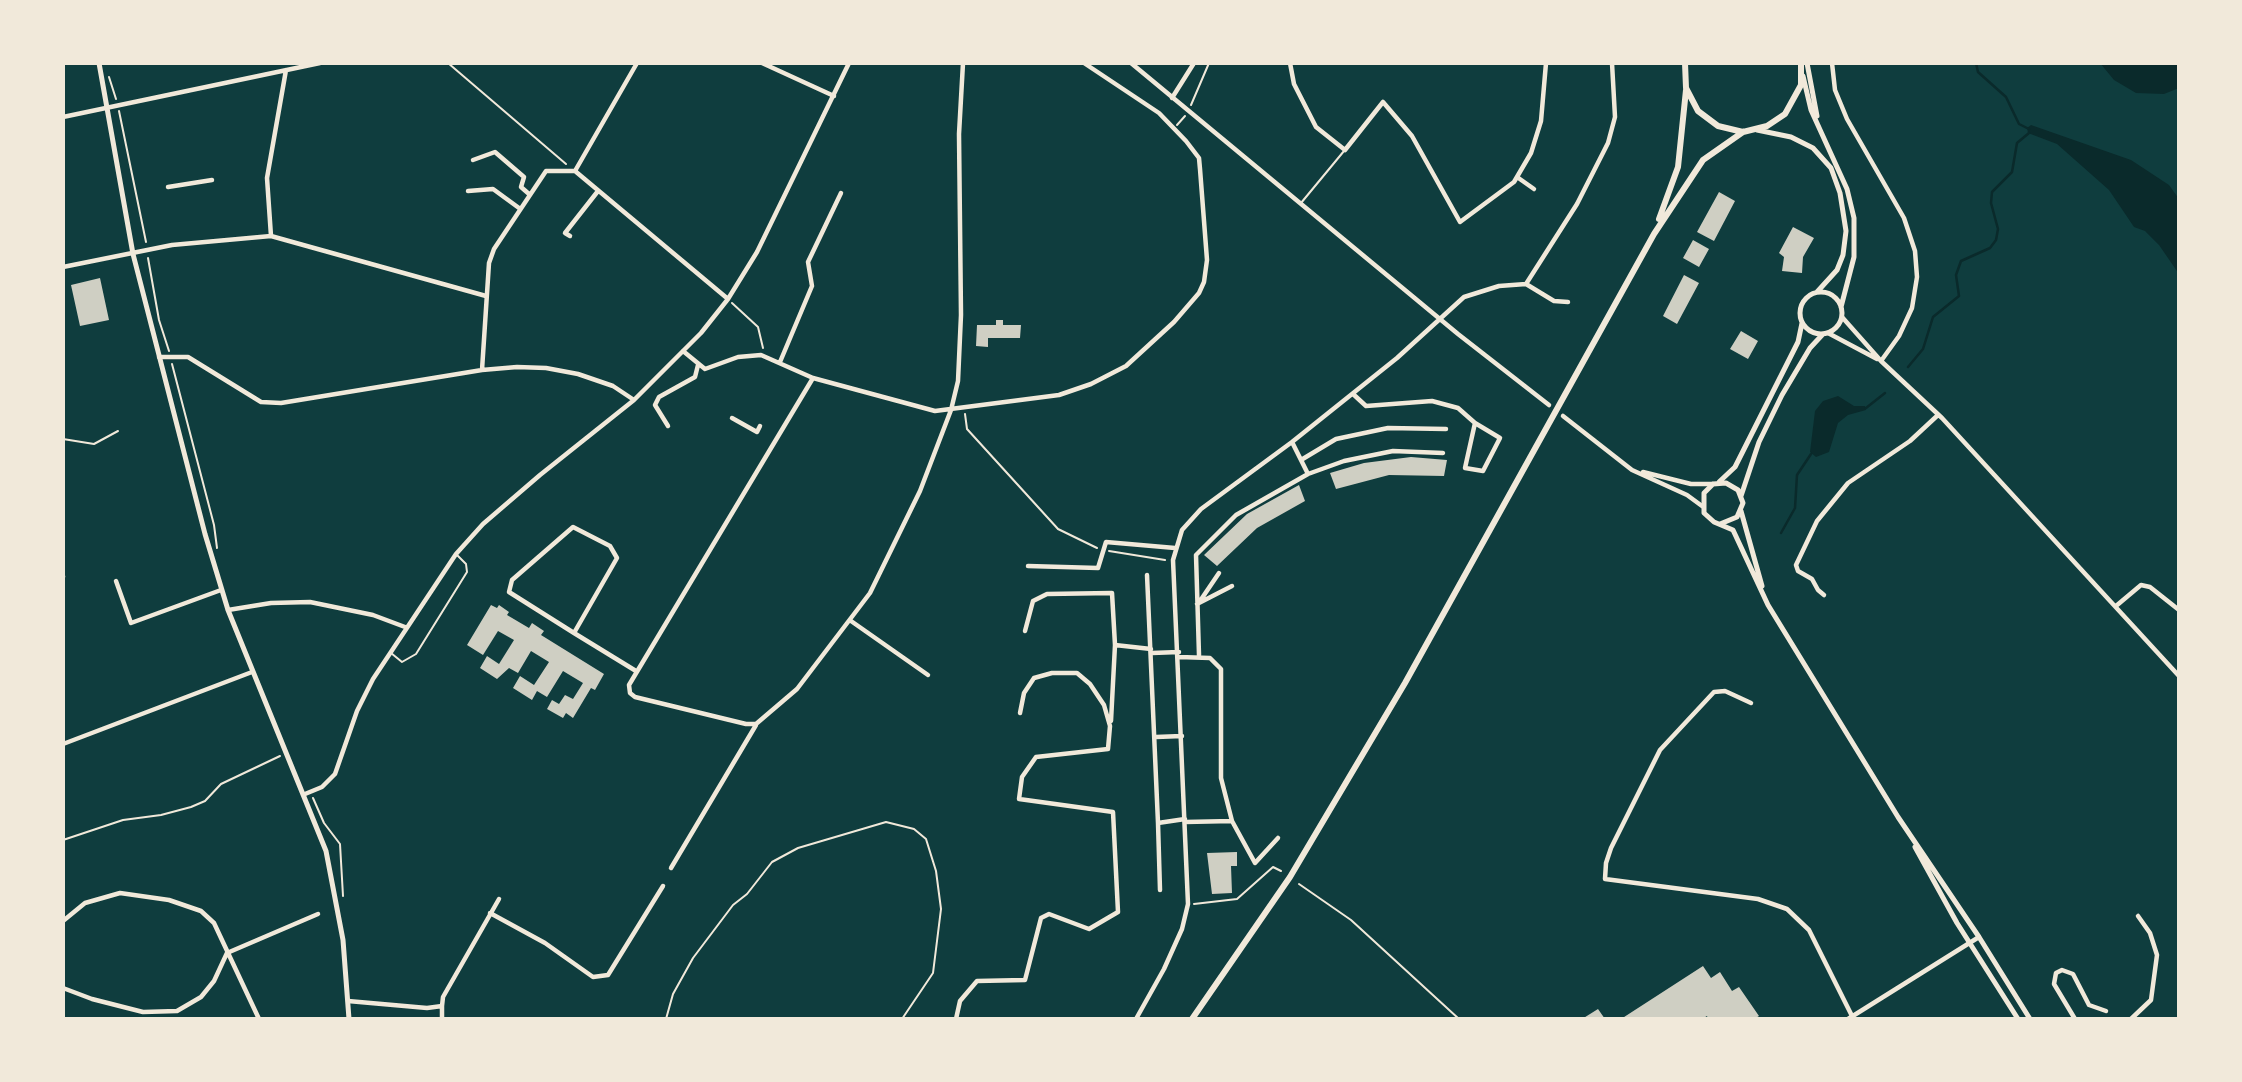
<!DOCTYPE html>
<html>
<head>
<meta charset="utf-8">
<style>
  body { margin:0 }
  #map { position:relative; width:2242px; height:1082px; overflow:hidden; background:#0f3d3e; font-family:Mulish,sans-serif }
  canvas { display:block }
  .frame { position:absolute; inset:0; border:65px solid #f1e9da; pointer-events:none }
</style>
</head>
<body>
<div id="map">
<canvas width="2242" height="1082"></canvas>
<div class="frame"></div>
</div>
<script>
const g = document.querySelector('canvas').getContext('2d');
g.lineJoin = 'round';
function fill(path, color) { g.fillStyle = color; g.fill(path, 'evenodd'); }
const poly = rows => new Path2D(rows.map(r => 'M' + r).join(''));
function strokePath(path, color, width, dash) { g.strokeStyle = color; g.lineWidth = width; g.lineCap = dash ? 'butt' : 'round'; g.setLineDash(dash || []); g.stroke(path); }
fill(poly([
  [2100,63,2179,63,2179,88,2164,94,2136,93,2114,80],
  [2031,125,2131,160,2169,185,2179,199,2179,274,2159,245,2145,231,2134,227,2109,190,2057,144,2028,133,2027,128],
  [1838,396,1854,406,1865,406,1866,410,1848,415,1838,423,1829,452,1816,457,1810,452,1815,411,1823,401]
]), '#0a2a2b');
strokePath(poly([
  [1976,63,1978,72,2006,97,2019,124,2029,129],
  [1908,367,1923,349,1933,317,1959,296,1956,275,1961,261,1990,248,1996,240,1998,229,1991,203,1992,192,2012,172,2017,143,2029,133],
  [1866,408,1885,393],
  [1781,533,1795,508,1797,475,1811,454]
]), '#0a2a2b', 2.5);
fill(poly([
  [1719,192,1735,201,1714,241,1697,232],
  [1793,227,1814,238,1803,257,1802,273,1782,271,1784,257,1779,253],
  [1693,240,1709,249,1699,267,1683,258],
  [1684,275,1699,283,1677,324,1663,316],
  [100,278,109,320,80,326,71,285],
  [996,320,1003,320,1003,325,1021,325,1020,338,988,338,988,347,976,346,977,325,996,325],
  [1741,331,1758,341,1748,359,1730,349],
  [1411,457,1447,460,1444,476,1389,475,1336,489,1330,473,1364,463],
  [1299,485,1305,501,1257,528,1217,566,1204,555,1247,514],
  [491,605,497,608,499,605,509,612,507,615,529,628,532,623,544,631,541,635,604,674,595,690,591,688,573,718,566,713,563,718,547,709,552,700,559,704,565,695,573,699,583,683,563,671,547,697,537,691,532,700,513,688,520,676,534,685,549,662,531,651,518,673,509,668,497,679,480,668,487,656,499,664,514,640,498,631,483,655,467,645],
  [1237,852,1237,866,1231,866,1232,893,1212,894,1207,853],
  [1703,966,1711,978,1720,972,1732,991,1739,987,1759,1016,1754,1019,1708,1019,1707,1016,1702,1019,1621,1019],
  [1598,1009,1605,1019,1582,1019]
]), '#cfcfc3');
strokePath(poly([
  [448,63,566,164],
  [109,77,116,99],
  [1191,105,1209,63],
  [119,111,146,242],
  [1177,125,1185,116],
  [148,258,159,320,169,351],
  [732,303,758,327,763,348],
  [172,364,214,525,217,548],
  [965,414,967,429,1058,529,1097,548],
  [1109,551,1165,560],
  [313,798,324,823,340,844,343,896],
  [63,840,123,820,161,815,191,807,205,801,221,784,280,756],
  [1299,884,1351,920,1459,1019],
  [1194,904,1237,899,1273,867,1281,871],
  [666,1019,673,994,693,958,733,905,747,894,772,862,798,848,886,822,914,829,926,839,936,871,941,909,933,973,902,1019]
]), '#f1e9da', 2);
strokePath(poly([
  [1301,203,1344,151],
  [63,439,94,444,118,431],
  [391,653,402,662,416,654,467,572,466,564,456,554]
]), '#f1e9da', 2);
strokePath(poly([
  [762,63,834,96],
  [1131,63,1458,334,1549,405],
  [1290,63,1294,84,1316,127,1345,150,1383,102,1412,136,1460,222,1514,182,1531,153,1541,121,1546,63],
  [1832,63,1835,90,1847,119,1904,218,1915,251,1917,277,1912,308,1899,336,1881,361],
  [1172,98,1194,63],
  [63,117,320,63],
  [473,160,495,152,524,177,521,187,529,194],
  [575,171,728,299],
  [575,171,637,63],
  [1517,177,1534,189],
  [168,187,212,180],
  [468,191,493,189,519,208],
  [271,236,267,178,286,70],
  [570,236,565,233,598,191],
  [63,267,172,245,271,236,486,296],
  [1526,284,1577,204,1608,143,1615,117,1612,63],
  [1842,317,1881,361,1942,418,2179,676],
  [1828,333,1877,359],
  [683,351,705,369,738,357,761,355,813,378,935,411,1059,395,1091,384,1126,366,1174,322,1199,293,1204,282,1207,260,1200,169,1199,158,1186,141,1159,113,1084,63],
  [159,357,188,357,261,402,281,403,482,370,517,367,546,368,578,374,613,386,634,400],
  [780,362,812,286,808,262,841,193],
  [482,370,489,263,494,249,546,171,575,171],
  [813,378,629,685,630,693,635,697,746,724,756,724,797,689,870,593,920,491,951,410,958,381,961,315,959,134,963,63],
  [1353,394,1366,406,1432,401,1458,408,1475,423,1465,468,1483,471,1500,438,1475,423],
  [1563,416,1632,470,1687,495,1702,506],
  [732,418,757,432,760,426],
  [668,426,655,405,659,397,695,377,698,365],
  [1292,442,1308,474],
  [1301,460,1336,439,1388,428,1446,429],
  [1643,472,1691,484,1713,484],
  [1028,566,1098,568,1106,542,1175,548],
  [1147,575,1158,823],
  [63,576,63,577],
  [116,581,131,623,221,590],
  [1824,595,1818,590,1812,579,1798,571,1796,565,1817,521,1848,483,1910,441,1938,415],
  [1197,604,1232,586],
  [1198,604,1219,573],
  [2116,606,2141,585,2150,587,2179,610],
  [228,610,271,603,310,602,373,615,405,627],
  [851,621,928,675],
  [1025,631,1033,601,1047,594,1112,593,1115,645,1151,649],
  [574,633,617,558,610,546,573,527,512,580,509,592,574,633,636,671],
  [1152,653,1179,652],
  [1199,655,1196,555,1236,515,1308,474,1344,461,1393,451,1443,453],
  [1179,657,1210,658,1221,669,1221,778,1232,821,1185,822],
  [1751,703,1725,691,1714,692,1660,750,1611,848,1606,863,1605,879,1758,899,1787,909,1809,930,1852,1016],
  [1111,721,1115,645],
  [1156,737,1182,736],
  [63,744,252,672],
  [305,794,322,787,335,774,357,711,373,679,456,554,483,524,540,475,634,400,701,333,728,299,757,252,849,63],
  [1232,821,1255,863,1278,838],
  [671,868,756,725],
  [1160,890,1158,823,1185,819],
  [490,913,545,943,593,977,608,975,663,886],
  [63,921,85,903,120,893,169,900,201,911,214,923,259,1019],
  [63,988,92,999,143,1012,177,1011,201,997,214,981,227,953,318,914],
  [348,1001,427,1008,442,1006,442,1019],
  [442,1006,443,997,499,899],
  [956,1019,960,1001,977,981,1025,980,1041,918,1049,914,1089,929,1118,912,1113,812,1019,799,1022,777,1036,757,1108,749,1110,726,1104,705,1090,684,1077,673,1052,673,1034,678,1024,693,1020,713],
  [1136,1019,1164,969,1182,929,1188,904,1173,560,1182,530,1201,509,1292,442,1397,358,1464,297,1499,286,1526,284,1554,301,1568,302],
  [1848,1019,1979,937],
  [2075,1019,2054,984,2056,973,2062,970,2073,974,2089,1005,2106,1011],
  [2131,1019,2151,1000,2157,955,2150,933,2138,916]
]), '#f1e9da', 4.5);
strokePath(poly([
  [99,63,133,254,205,534,228,610,326,851,343,940,349,1019],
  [1807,63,1817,116],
  [1803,76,1811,110,1847,189,1854,218,1854,257,1841,307],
  [1757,130,1791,137,1813,148,1831,168,1840,193,1846,231,1843,255,1837,270,1817,292],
  '1800 313a21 21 0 1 1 42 0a21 21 0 1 1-42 0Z',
  [1719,482,1735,467,1798,342,1802,323],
  [1741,496,1759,442,1782,395,1810,348,1823,334],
  [1741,511,1762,586],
  [1720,524,1737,517,1743,503,1738,490,1726,483,1713,484,1704,493,1704,513,1714,522,1733,530,1768,605,1898,817,1979,937,2030,1019],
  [1915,847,1957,923,2018,1019]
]), '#f1e9da', 5);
strokePath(poly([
  [1685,63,1686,88,1698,111,1718,126,1743,132,1767,126,1785,114,1801,85,1801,63],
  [1659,219,1678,167,1686,90],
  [1192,1019,1290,877,1405,683,1654,234,1703,160,1743,132]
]), '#f1e9da', 6);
</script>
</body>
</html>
